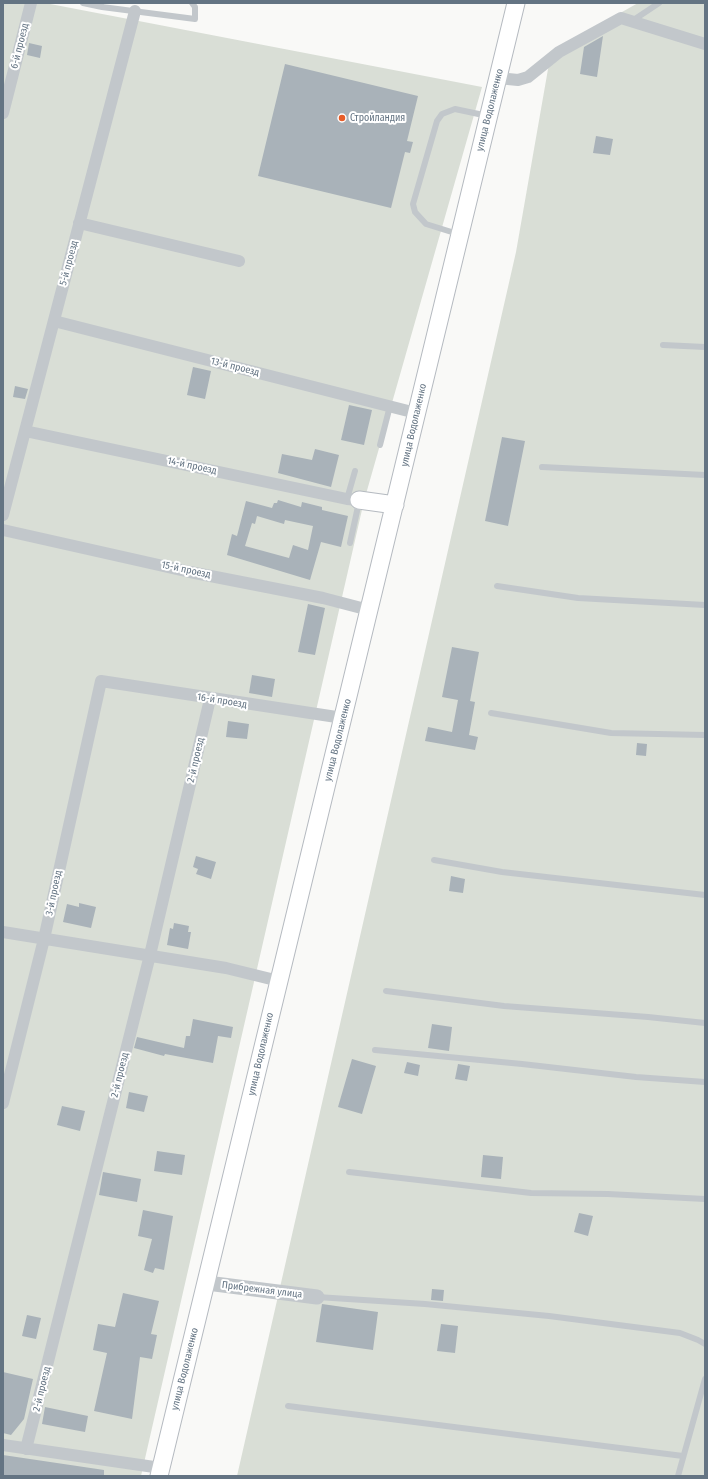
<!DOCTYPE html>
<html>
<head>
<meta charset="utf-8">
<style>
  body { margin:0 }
  #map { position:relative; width:708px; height:1479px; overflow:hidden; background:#f9f9f7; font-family:"Fira Sans Condensed",sans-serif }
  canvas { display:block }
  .frame { position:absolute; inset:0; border:4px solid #647483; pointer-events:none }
</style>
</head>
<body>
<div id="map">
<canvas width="708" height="1479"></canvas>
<div class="frame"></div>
</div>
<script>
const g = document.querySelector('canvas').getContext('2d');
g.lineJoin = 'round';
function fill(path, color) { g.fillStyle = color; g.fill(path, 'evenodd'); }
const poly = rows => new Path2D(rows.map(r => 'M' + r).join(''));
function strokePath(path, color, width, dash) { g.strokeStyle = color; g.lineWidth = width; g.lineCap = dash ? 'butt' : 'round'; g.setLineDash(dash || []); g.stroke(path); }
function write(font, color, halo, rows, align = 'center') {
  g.font = font + ' "Fira Sans Condensed",sans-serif'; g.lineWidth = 4; g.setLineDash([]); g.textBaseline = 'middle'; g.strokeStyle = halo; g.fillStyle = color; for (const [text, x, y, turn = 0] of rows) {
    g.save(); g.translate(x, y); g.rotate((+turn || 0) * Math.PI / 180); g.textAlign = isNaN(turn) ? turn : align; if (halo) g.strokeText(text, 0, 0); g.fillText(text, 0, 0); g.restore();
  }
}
fill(poly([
  [3,3,45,3,482,87,364,501,141,1476,3,1476],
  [638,3,705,3,705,1476,237,1476,516,252,551,52]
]), '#d9ded6');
fill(poly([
  [603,36,597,77,580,74,584,47],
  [29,43,42,46,40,58,27,55],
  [285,64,418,96,407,141,413,142,410,153,405,152,391,208,258,176],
  [596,136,613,139,610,155,593,153],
  [193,367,211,371,205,399,187,395],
  [15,386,28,389,25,399,13,397],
  [349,405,372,410,364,445,341,440],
  [502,437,525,441,508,526,485,521],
  [315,449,339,455,331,487,278,473,282,454,312,460],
  [278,500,301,507,302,502,322,507,322,510,348,516,341,547,321,542,310,580,227,555,232,534,237,536,246,501,272,508,274,503,277,503],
  [257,516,284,524,285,520,313,526,308,550,293,545,289,558,245,546,252,523,255,524],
  [308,604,325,608,315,655,298,652],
  [452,647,479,652,470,701,475,702,469,735,478,737,475,750,425,741,428,727,452,732,458,700,442,697],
  [252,675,275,679,272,697,249,693],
  [228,721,249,724,247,739,226,737],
  [637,743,647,744,646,756,636,755],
  [196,856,216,862,211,879,196,874,198,869,193,867],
  [451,876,465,879,463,893,449,891],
  [79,903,96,907,91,928,63,922,67,904,79,907],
  [174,923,189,926,188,932,191,932,188,949,167,945,170,928,173,929],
  [193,1019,233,1027,231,1038,218,1036,213,1063,165,1054,164,1056,134,1048,137,1037,184,1048,186,1036,190,1036],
  [432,1024,452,1027,449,1051,428,1048],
  [352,1059,376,1066,362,1114,338,1107],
  [407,1062,420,1065,418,1076,404,1073],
  [458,1064,470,1066,467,1081,455,1079],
  [129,1092,148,1096,144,1112,126,1108],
  [62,1106,85,1111,80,1131,57,1125],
  [157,1151,185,1155,182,1175,154,1171],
  [483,1155,503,1157,501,1179,481,1177],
  [103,1172,141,1179,137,1202,99,1195],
  [143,1210,173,1216,164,1270,155,1268,153,1273,144,1270,152,1239,138,1236],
  [579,1213,593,1216,588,1236,574,1232],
  [432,1289,444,1290,443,1301,431,1300],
  [123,1293,159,1301,151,1334,157,1335,152,1359,140,1357,132,1419,94,1411,107,1353,93,1350,98,1324,115,1327],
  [322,1304,378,1312,373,1350,316,1342],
  [27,1315,41,1318,36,1339,22,1336],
  [441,1324,458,1326,455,1353,437,1351],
  [3,1372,33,1379,24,1419,11,1435,3,1433],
  [45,1407,88,1416,85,1432,42,1424],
  [3,1455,104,1470,104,1476,3,1476]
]), '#a9b2b9');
const secondary = poly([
  [359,500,395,505],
  [159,1476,516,3]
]);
strokePath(secondary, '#b5bac0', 19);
strokePath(poly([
  [83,3,102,7,100,3],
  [102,7,195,19,195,7,192,3],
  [632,21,659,3],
  [458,234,426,224,415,212,413,204,437,121,442,114,455,109,488,116],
  [663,345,705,347],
  [380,445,390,406],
  [542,467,705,475],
  [347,499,355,471],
  [350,543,359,502],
  [497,586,578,598,705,605],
  [491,713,611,733,705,735],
  [434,860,502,872,705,895],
  [386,991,504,1006,648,1017,705,1023],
  [375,1050,522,1064,636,1077,705,1082],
  [349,1172,531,1193,608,1194,705,1199],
  [317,1297,425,1304,549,1316,680,1333,698,1340,705,1344],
  [288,1406,683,1456],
  [678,1476,705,1379]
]), '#c2c7cb', 6);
strokePath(poly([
  [498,78,518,80,528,77,559,52,621,18,705,44],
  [3,113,31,3],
  [79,223,239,261],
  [54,321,416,413],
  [25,431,347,499,359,500],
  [3,515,135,11],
  [3,530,190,572,323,598,369,610],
  [3,932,226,968,279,981],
  [3,1103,44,939,101,681,343,718],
  [3,1445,161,1468],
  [26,1449,150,955,210,699]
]), '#c2c7cb', 12);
strokePath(poly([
  [207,1283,317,1297]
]), '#c2c7cb', 15);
strokePath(secondary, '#fff', 17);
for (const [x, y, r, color] of [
  [342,118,4,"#e75d29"]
]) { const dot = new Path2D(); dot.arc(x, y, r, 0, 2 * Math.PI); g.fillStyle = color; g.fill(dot); strokePath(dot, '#fff', 1.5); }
write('10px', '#647483', '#fff', [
  ["6-й проезд",20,46,-76],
  ["улица Водолаженко",490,110,-76],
  ["5-й проезд",69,263,-75],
  ["13-й проезд",235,367,14],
  ["улица Водолаженко",414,425,-77],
  ["14-й проезд",192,466,12],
  ["15-й проезд",186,570,12],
  ["16-й проезд",222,701,9],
  ["улица Водолаженко",338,740,-76],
  ["2-й проезд",196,760,-77],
  ["3-й проезд",54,893,-78],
  ["улица Водолаженко",261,1054,-77],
  ["2-й проезд",120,1075,-76],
  ["Прибрежная улица",262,1290,7],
  ["улица Водолаженко",185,1369,-76],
  ["2-й проезд",42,1389,-76]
]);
write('10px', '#647483', '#fff', [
  ["Стройландия",350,118]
], 'left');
</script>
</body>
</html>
